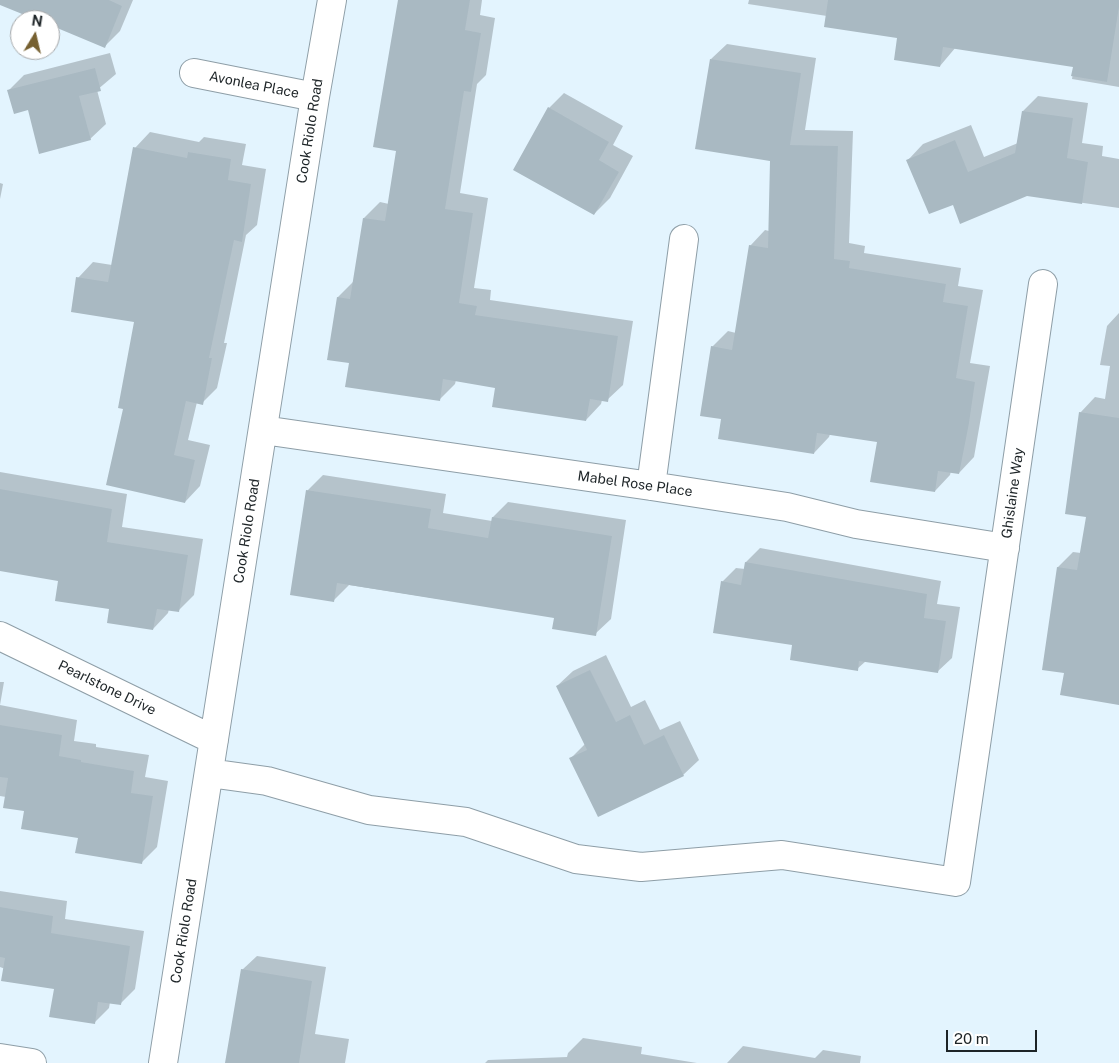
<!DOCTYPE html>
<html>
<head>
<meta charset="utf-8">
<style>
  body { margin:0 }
  #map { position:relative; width:1119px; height:1063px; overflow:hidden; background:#e3f4fe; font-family:"Public Sans",sans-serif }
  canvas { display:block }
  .north { position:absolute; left:10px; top:10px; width:50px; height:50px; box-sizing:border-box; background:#fff; border:1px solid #a5a7a9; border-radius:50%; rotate:9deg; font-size:14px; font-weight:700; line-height:20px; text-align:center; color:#1d2427 }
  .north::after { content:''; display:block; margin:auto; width:18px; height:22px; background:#766030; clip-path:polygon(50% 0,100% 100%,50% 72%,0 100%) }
  .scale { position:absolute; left:946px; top:1030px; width:91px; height:22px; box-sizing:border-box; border:2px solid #1d2427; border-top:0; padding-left:6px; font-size:15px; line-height:18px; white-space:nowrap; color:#1d2427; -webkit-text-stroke:4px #fff; paint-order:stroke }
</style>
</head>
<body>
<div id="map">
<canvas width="1119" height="1063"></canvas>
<div class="north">N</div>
<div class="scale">20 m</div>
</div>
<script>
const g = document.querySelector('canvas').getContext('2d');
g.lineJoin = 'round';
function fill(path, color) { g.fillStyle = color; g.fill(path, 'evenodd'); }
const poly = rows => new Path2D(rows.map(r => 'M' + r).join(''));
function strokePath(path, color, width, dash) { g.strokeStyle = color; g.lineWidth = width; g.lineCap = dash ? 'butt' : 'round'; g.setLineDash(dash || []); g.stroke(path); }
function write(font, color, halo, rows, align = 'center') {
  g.font = font + ' "Public Sans",sans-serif'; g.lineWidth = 5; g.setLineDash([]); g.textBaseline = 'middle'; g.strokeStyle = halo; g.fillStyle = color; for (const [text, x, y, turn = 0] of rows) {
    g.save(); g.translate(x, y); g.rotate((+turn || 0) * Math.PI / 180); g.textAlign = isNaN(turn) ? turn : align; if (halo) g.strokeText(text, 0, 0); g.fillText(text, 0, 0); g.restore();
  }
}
fill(poly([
  [38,0,133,0,120,31,105,46,50,24,50,20,40,20],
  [399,0,482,0,480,15,495,18,486,75,477,84,460,193,488,198,474,288,491,290,490,300,633,321,623,385,607,400,602,400,601,404,586,420,497,387,456,380,455,384,440,399,350,362,328,359,338,297,354,281,364,218,380,202,389,204,397,150],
  [749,0,1119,0,1119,87,1072,79,1074,66,956,47,940,66,898,37,827,16,748,4],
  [727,44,816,58,805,130,853,131,849,243,865,246,864,253,961,268,958,286,983,290,970,363,990,366,974,457,959,473,951,471,950,475,935,491,878,441,830,434,829,437,814,453,722,418,712,347,728,331,736,333,750,246,765,230,769,231,772,160,711,59],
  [110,53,116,74,97,90,106,124,90,139,9,90,24,75],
  [564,93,623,126,613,145,633,156,610,198,594,214,549,108],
  [1038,96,1088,103,1082,143,1103,146,1102,156,1119,159,1119,208,1027,195,953,203,908,160,923,144,971,125,984,157,1018,143,1023,111],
  [150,132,199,142,204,137,246,144,242,165,266,169,257,225,246,235,224,343,227,343,217,388,202,403,197,402,188,440,210,445,200,486,185,502,125,408,136,321,78,278,93,262,112,265,135,148],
  [0,183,3,184,0,199],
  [1119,313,1119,703,1066,672,1058,567,1073,552,1081,553,1087,516,1080,413,1095,397,1105,399,1110,366,1100,365,1107,326],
  [0,472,127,494,122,527,203,539,194,595,178,611,169,609,168,613,153,629,59,579,0,570],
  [323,475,446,494,443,513,492,521,493,517,508,502,626,520,611,619,595,634,555,617,349,585,334,600,307,491],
  [760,548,941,581,937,604,960,607,952,658,937,672,866,661,857,669,794,644,722,582,736,568,745,569,746,562],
  [606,655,631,707,645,700,660,730,680,721,699,760,683,775,571,758,585,744,557,686,573,671],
  [0,682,4,682,0,705,77,720,74,741,96,744,96,747,149,755,145,777,168,781,157,847,142,862,79,837,26,810,6,797,0,796],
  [0,891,67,901,65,919,144,931,135,989,120,1004,110,1002,109,1008,94,1023,55,988,0,967],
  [257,956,326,967,315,1034,349,1039,345,1063,227,1063,242,970],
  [583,1038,642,1047,641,1054,697,1063,485,1063,488,1060,567,1057,568,1053],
  [743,1046,815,1058,823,1050,861,1056,860,1063,727,1063]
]), '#0003');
fill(poly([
  [0,0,109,0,122,6,105,48,50,25,50,20,37,20,0,5],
  [398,0,470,0,465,30,481,33,471,92,464,91,445,209,473,213,459,303,477,306,475,315,618,336,608,402,590,399,586,421,492,407,495,388,443,379,440,401,345,387,349,363,327,360,337,297,350,299,363,218,385,221,396,151,373,147],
  [828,0,1119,0,1119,7,1107,82,1071,76,1073,67,943,47,940,67,894,60,897,38,824,27],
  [710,59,801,73,790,145,838,146,834,259,850,261,849,268,946,284,943,302,968,306,956,378,975,382,969,423,959,474,938,471,935,492,870,482,877,442,817,433,814,454,718,439,721,419,700,416,711,346,732,350,749,245,768,248,770,161,695,149],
  [95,68,101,91,79,96,91,140,39,154,28,110,14,114,7,90],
  [548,107,609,142,599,160,619,172,594,215,513,170],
  [1022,111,1073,118,1067,158,1088,162,1082,204,1027,196,960,224,953,205,929,214,906,160,955,140,968,172,1015,153],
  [133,147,187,158,188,152,231,159,228,180,251,184,242,242,234,240,209,358,212,358,203,405,186,401,174,455,195,460,185,503,106,485,123,409,118,408,134,322,71,312,76,277,108,282],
  [1079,412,1119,418,1119,705,1060,695,1064,673,1042,670,1057,567,1077,570,1086,517,1065,514],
  [0,489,112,509,107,542,188,555,179,612,157,609,153,630,107,623,109,609,55,601,58,581,0,571],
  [306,490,431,509,428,528,488,538,492,517,612,536,596,636,552,629,554,618,337,583,334,602,290,595],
  [745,562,927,594,924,618,946,621,938,673,859,661,858,671,790,660,792,645,713,633,721,581,741,585],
  [590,670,616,722,630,715,644,745,664,735,684,776,598,817,569,758,587,750,556,686],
  [0,725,62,735,59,756,81,760,81,762,134,771,131,793,153,796,142,864,75,853,78,838,21,829,24,811,3,808,8,778,0,777],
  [0,907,53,916,51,933,130,946,121,1005,98,1002,95,1024,49,1017,54,989,1,981,5,958,0,957],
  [241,969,312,981,299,1063,225,1063]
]), '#a9b9c2');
const minor = poly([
  [194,73,315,97],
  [263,430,651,486,787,507,856,524,1005,548],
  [651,486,684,239],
  [0,636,214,740],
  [209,773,267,781,369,810,466,822,576,859,641,867,782,855,956,882,1043,284],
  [0,1058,32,1063],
  [163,1063,315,97,332,0]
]);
strokePath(minor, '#8e9ea7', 30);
strokePath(minor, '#fff', 28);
write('14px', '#1d2427', '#fff', [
  ["Avonlea Place",254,85,11],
  ["Cook Riolo Road",310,131,-81],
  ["Mabel Rose Place",635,484,8],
  ["Ghislaine Way",1013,493,-82],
  ["Cook Riolo Road",247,531,-81],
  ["Pearlstone Drive",107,688,26],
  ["Cook Riolo Road",184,931,-81]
]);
</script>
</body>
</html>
